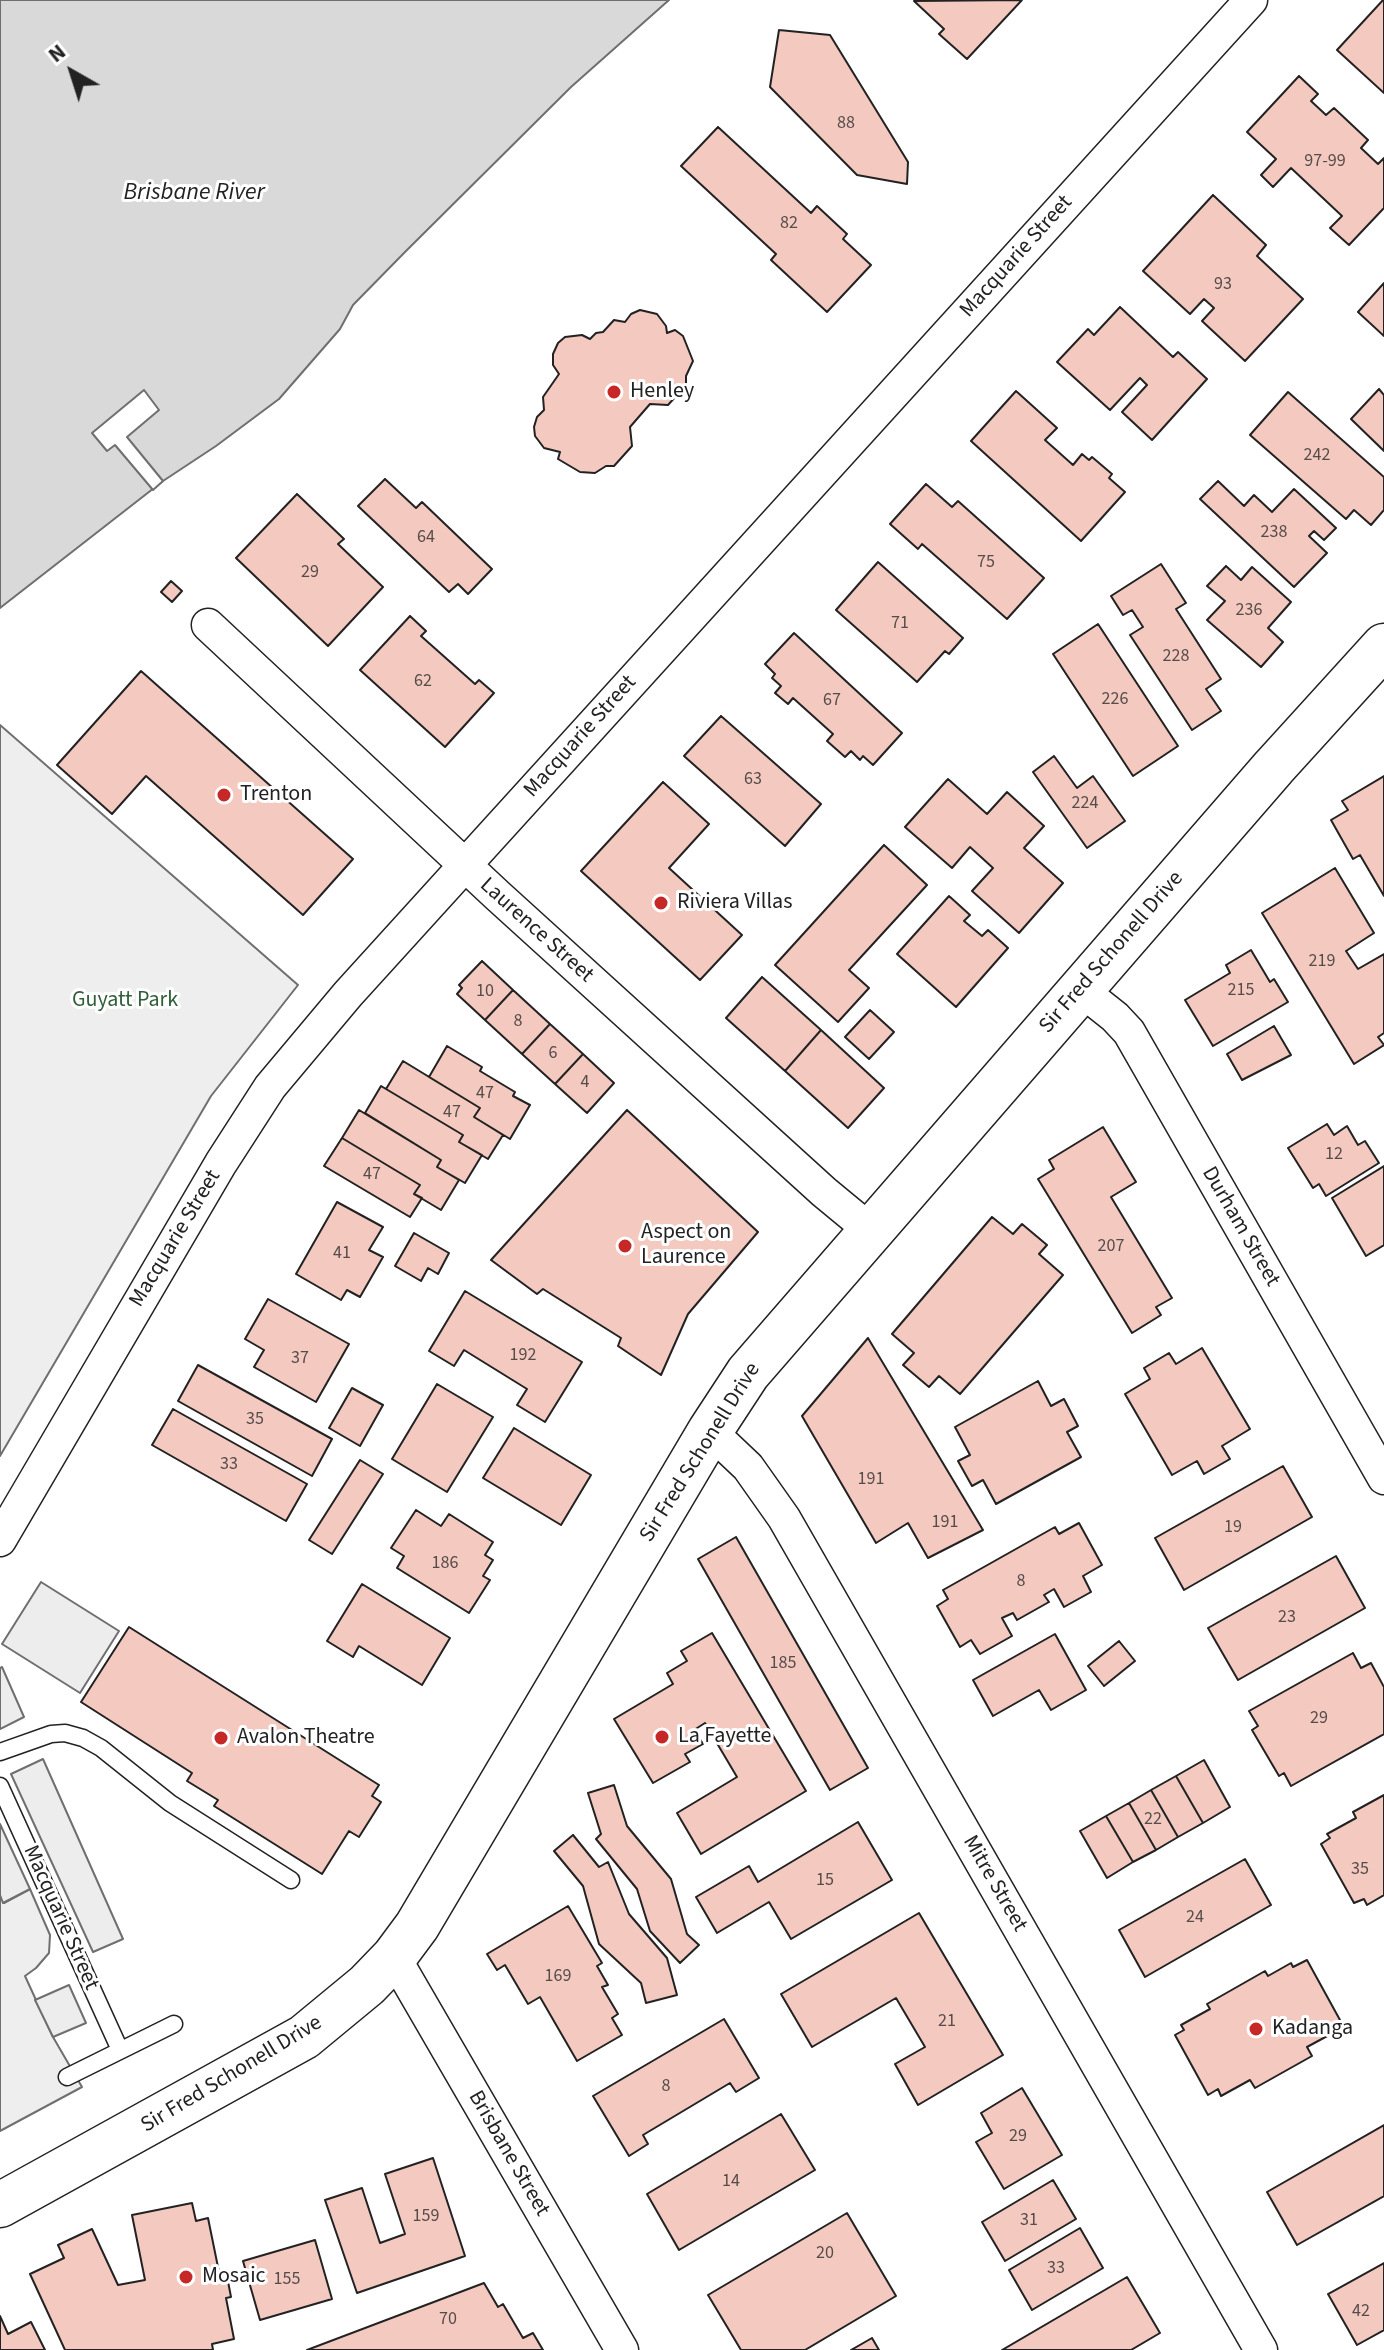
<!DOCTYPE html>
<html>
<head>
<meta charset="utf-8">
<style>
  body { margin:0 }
  #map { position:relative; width:1384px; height:2350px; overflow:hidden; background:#fff; font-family:"Source Sans 3",sans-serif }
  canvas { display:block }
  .north { position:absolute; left:32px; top:32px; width:80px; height:80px; -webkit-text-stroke:6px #fff; paint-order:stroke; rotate:321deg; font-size:22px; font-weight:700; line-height:32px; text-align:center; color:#222 }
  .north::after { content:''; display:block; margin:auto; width:28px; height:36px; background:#222; clip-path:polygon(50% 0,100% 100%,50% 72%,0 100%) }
</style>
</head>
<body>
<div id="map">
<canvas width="1384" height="2350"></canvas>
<div class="north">N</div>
</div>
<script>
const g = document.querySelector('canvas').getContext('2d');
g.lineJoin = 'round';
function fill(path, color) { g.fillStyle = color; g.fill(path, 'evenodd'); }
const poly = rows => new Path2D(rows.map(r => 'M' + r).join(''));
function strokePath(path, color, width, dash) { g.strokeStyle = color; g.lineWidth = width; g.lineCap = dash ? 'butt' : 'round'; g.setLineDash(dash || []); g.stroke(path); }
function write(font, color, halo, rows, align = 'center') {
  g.font = font + ' "Source Sans 3",sans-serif'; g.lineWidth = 6; g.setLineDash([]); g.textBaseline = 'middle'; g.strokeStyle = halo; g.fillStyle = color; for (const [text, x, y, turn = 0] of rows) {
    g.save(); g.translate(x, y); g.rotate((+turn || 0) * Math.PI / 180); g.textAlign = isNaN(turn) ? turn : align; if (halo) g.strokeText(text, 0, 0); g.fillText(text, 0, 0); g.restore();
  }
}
const green = poly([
  [0,725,298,985,211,1096,0,1456,0,725],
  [30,1889,50,1935,49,1953,36,1968,25,1976,53,2037,82,2087,0,2131,0,1895,4,1903,30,1889]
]);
fill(green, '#eee');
strokePath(green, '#6f6f6f', 2);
const parking = poly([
  [41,1582,119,1631,80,1693,2,1644,41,1582],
  [2,1667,24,1717,0,1729,0,1668,2,1667],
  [43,1759,123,1939,93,1952,11,1774,43,1759],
  [0,1824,30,1889,3,1903,0,1895,0,1824],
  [69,1985,86,2023,53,2037,35,2000,69,1985]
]);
fill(parking, '#ededed');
strokePath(parking, '#6f6f6f', 2);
const water = poly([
  [0,0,669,0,571,87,406,251,353,305,340,329,279,399,216,446,163,481,0,608,0,0]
]);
fill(water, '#d9d9d9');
strokePath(water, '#6f6f6f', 2);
const pier = poly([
  [144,390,159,410,127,437,163,481,153,490,115,445,107,451,92,433,144,390]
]);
fill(pier, '#fff');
strokePath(pier, '#6f6f6f', 2);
const building = poly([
  [1022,0,967,59,939,34,944,29,914,1,1022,0],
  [1383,0,1384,0,1384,93,1337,50,1383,0],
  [779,30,830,35,908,162,907,184,857,175,770,87,779,30],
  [1299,76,1318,94,1311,101,1326,115,1334,108,1368,140,1361,148,1378,164,1384,158,1384,208,1349,245,1330,228,1342,216,1291,168,1273,187,1261,175,1276,159,1247,132,1299,76],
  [718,127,811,213,817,206,847,234,843,239,871,265,827,312,771,260,776,254,681,166,718,127],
  [1213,195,1266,245,1257,256,1303,299,1245,361,1202,321,1214,308,1204,299,1190,314,1143,271,1213,195],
  [1384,283,1384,336,1358,312,1384,283],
  [1120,307,1173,357,1178,352,1207,379,1152,440,1122,412,1147,385,1140,378,1110,410,1057,362,1088,329,1094,335,1120,307],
  [640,310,657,314,666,326,667,333,675,330,683,336,693,361,686,376,686,385,668,405,650,404,630,427,632,446,614,466,606,466,595,473,580,472,558,459,560,452,544,448,535,436,534,427,537,417,544,410,543,397,559,374,553,365,553,354,558,343,565,337,582,335,590,339,596,333,603,332,614,320,625,322,631,314,640,310],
  [1379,389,1384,395,1384,451,1351,419,1379,389],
  [1016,391,1057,428,1045,440,1073,465,1082,454,1089,460,1092,457,1112,474,1109,478,1125,492,1081,541,971,441,1016,391],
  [1288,392,1384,477,1384,510,1371,525,1354,510,1346,519,1250,435,1288,392],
  [385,479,416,508,422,502,492,569,468,594,458,584,449,592,358,506,385,479],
  [1218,481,1244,506,1254,495,1272,512,1294,489,1336,528,1324,540,1314,531,1309,536,1327,553,1294,587,1200,499,1218,481],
  [926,484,952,507,958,501,1044,578,1007,619,922,544,918,549,890,524,926,484],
  [297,494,344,539,338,544,383,587,328,646,236,558,297,494],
  [878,562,963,638,949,654,945,651,917,682,836,610,878,562],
  [1161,564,1186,603,1176,609,1221,679,1206,689,1221,711,1192,730,1130,635,1143,627,1132,610,1123,615,1111,596,1161,564],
  [1226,566,1241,580,1252,567,1291,602,1268,628,1283,642,1261,667,1207,620,1225,601,1207,586,1226,566],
  [171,581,182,591,172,602,161,592,171,581],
  [410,616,426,631,421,636,475,684,479,680,494,693,445,747,360,670,410,616],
  [1098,624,1178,746,1133,776,1053,654,1098,624],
  [794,633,902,733,873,765,863,756,860,760,851,751,845,757,827,741,833,734,793,698,788,704,775,693,781,686,772,678,775,674,765,664,794,633],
  [141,671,353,859,303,915,146,776,112,814,57,765,141,671],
  [721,716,821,804,785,846,684,756,721,716],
  [1054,756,1077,788,1093,776,1125,821,1087,848,1033,772,1054,756],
  [1384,776,1384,896,1360,855,1353,859,1331,820,1348,810,1342,801,1384,776],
  [948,779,987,814,1007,792,1044,826,1024,848,1063,883,1019,933,972,891,993,868,970,847,952,868,905,827,948,779],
  [663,782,709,824,669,868,742,935,700,980,581,871,663,782],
  [884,845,927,885,849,970,869,988,838,1022,775,965,884,845],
  [1335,868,1374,933,1346,951,1358,969,1384,954,1384,1033,1378,1037,1384,1045,1354,1064,1262,913,1335,868],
  [949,896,970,915,964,921,982,936,988,930,1008,948,956,1007,897,954,949,896],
  [1251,950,1270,982,1274,979,1288,1002,1213,1046,1185,1000,1230,973,1226,965,1251,950],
  [482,961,513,990,485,1020,457,994,462,988,459,985,482,961],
  [762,977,821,1030,785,1071,726,1018,762,977],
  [513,990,550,1024,522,1054,485,1020,513,990],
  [870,1010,894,1032,869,1059,845,1037,870,1010],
  [550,1024,583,1054,555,1084,522,1054,550,1024],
  [1274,1026,1291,1055,1242,1080,1227,1054,1274,1026],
  [821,1030,884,1088,848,1128,785,1071,821,1030],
  [447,1046,482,1067,480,1071,515,1092,513,1096,530,1105,510,1139,474,1117,480,1108,429,1077,447,1046],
  [583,1054,614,1083,587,1113,555,1084,583,1054],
  [403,1061,480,1108,474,1117,503,1135,488,1159,459,1142,463,1135,386,1089,403,1061],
  [381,1086,463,1135,459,1142,482,1155,465,1183,437,1167,441,1160,365,1113,381,1086],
  [359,1110,441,1160,437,1167,459,1180,441,1210,414,1194,420,1185,342,1138,359,1110],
  [627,1110,758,1232,688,1314,661,1375,618,1346,621,1338,543,1289,537,1294,491,1260,627,1110],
  [1327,1124,1334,1135,1347,1126,1358,1145,1365,1141,1379,1163,1326,1196,1319,1184,1313,1188,1288,1148,1327,1124],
  [1103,1127,1136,1182,1111,1197,1172,1298,1156,1307,1161,1315,1132,1333,1038,1179,1054,1169,1049,1160,1103,1127],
  [342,1138,420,1185,414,1194,422,1198,410,1217,324,1166,342,1138],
  [1384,1166,1384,1245,1366,1256,1332,1198,1384,1166],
  [337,1202,383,1227,369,1250,383,1257,360,1297,347,1290,341,1300,296,1274,337,1202],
  [992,1217,1013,1234,1022,1224,1047,1245,1039,1254,1063,1275,960,1394,939,1376,929,1387,903,1365,914,1353,892,1334,992,1217],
  [414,1233,449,1253,438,1274,428,1268,421,1281,395,1266,414,1233],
  [465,1291,582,1362,545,1422,517,1405,527,1389,464,1350,454,1366,429,1351,465,1291],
  [268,1299,349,1344,316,1402,254,1367,264,1350,245,1339,268,1299],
  [868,1338,983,1530,928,1558,908,1523,876,1543,802,1416,868,1338],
  [1202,1348,1250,1429,1222,1446,1230,1459,1204,1474,1197,1461,1172,1475,1125,1394,1150,1379,1144,1368,1169,1353,1176,1364,1202,1348],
  [198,1365,332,1439,312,1476,178,1401,198,1365],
  [1038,1381,1051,1406,1064,1399,1078,1426,1067,1432,1081,1457,996,1504,983,1480,972,1486,958,1461,970,1455,955,1427,1038,1381],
  [437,1384,493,1417,447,1492,392,1459,437,1384],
  [352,1388,383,1405,360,1446,329,1428,352,1388],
  [173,1409,307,1484,286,1521,152,1445,173,1409],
  [514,1428,591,1475,561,1525,483,1478,514,1428],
  [360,1460,383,1474,332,1554,309,1540,360,1460],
  [1283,1466,1312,1517,1184,1590,1155,1538,1283,1466],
  [416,1510,441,1526,449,1514,493,1542,485,1555,493,1560,483,1576,490,1580,469,1613,397,1568,404,1556,391,1548,416,1510],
  [1079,1523,1102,1565,1083,1576,1091,1592,1064,1607,1054,1589,1044,1595,1049,1602,1017,1620,1013,1613,1002,1618,1012,1636,980,1654,971,1640,960,1647,937,1606,948,1599,943,1590,1055,1527,1059,1534,1079,1523],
  [736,1537,868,1768,830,1790,698,1559,736,1537],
  [1336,1556,1365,1608,1238,1680,1208,1628,1336,1556],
  [362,1584,450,1638,422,1685,359,1646,353,1657,327,1641,362,1584],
  [129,1627,379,1785,372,1796,381,1802,371,1818,359,1837,349,1831,322,1874,214,1806,218,1800,187,1781,192,1773,81,1702,129,1627],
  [712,1633,806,1791,701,1854,677,1813,737,1777,705,1723,694,1730,703,1744,685,1754,690,1762,653,1783,614,1719,673,1684,667,1673,687,1661,681,1651,712,1633],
  [1055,1634,1086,1690,1051,1710,1039,1690,993,1716,973,1680,1055,1634],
  [1119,1641,1135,1661,1104,1686,1088,1666,1119,1641],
  [1353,1653,1361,1668,1371,1663,1384,1687,1384,1734,1291,1786,1284,1773,1279,1776,1252,1730,1258,1726,1249,1711,1353,1653],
  [1204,1760,1230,1807,1203,1823,1176,1776,1204,1760],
  [1176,1776,1203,1823,1178,1837,1151,1790,1176,1776],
  [614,1785,627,1826,671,1879,687,1934,699,1945,680,1963,650,1931,637,1889,596,1839,601,1834,588,1793,614,1785],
  [1151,1790,1178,1837,1156,1850,1129,1803,1151,1790],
  [1384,1795,1384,1895,1367,1905,1364,1899,1354,1903,1321,1844,1330,1838,1327,1834,1356,1818,1353,1812,1384,1795],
  [1129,1803,1156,1850,1133,1862,1106,1816,1129,1803],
  [1106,1816,1133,1862,1107,1878,1080,1831,1106,1816],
  [858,1822,892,1880,791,1939,769,1902,717,1933,696,1897,749,1866,758,1882,858,1822],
  [573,1835,599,1867,608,1862,629,1914,667,1958,677,1995,646,2003,641,1983,599,1944,583,1886,554,1851,573,1835],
  [1245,1859,1271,1905,1145,1977,1119,1930,1245,1859],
  [568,1906,602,1963,597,1966,608,1985,602,1987,618,2014,612,2018,622,2035,577,2061,540,1997,528,2004,505,1965,497,1970,487,1954,568,1906],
  [919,1913,1003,2055,918,2105,895,2064,925,2047,896,1998,812,2047,781,1994,919,1913],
  [1307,1960,1340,2020,1327,2028,1331,2034,1307,2047,1312,2056,1255,2088,1250,2080,1221,2096,1218,2089,1208,2095,1175,2035,1184,2030,1181,2025,1210,2009,1207,2004,1265,1971,1268,1976,1291,1963,1293,1967,1307,1960],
  [724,2019,759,2078,736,2092,730,2083,643,2135,648,2144,629,2156,593,2096,724,2019],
  [1022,2088,1062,2155,1004,2189,976,2142,992,2133,981,2113,1022,2088],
  [781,2114,815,2170,679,2250,647,2194,781,2114],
  [1384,2125,1384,2196,1297,2245,1267,2192,1384,2125],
  [433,2158,465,2256,357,2293,325,2200,362,2188,380,2243,405,2234,385,2174,433,2158],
  [1053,2180,1076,2219,1005,2261,982,2222,1053,2180],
  [192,2203,196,2221,208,2218,219,2272,226,2271,231,2297,226,2298,234,2339,212,2344,213,2350,65,2350,30,2274,64,2258,58,2245,92,2229,118,2285,145,2280,132,2215,192,2203],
  [847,2213,896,2296,805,2350,741,2350,708,2295,847,2213],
  [1080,2228,1103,2268,1032,2310,1009,2270,1080,2228],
  [315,2240,332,2299,260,2320,243,2261,315,2240],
  [1384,2263,1384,2330,1357,2345,1328,2294,1384,2263],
  [1127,2277,1160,2333,1131,2350,1002,2350,1127,2277],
  [484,2283,498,2307,503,2304,523,2338,533,2333,543,2350,307,2350,484,2283],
  [0,2316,8,2334,31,2322,45,2350,0,2350,0,2316],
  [872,2338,879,2350,851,2350,872,2338]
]);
fill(building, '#f3c9c0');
strokePath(building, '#222', 2);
const lane = poly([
  [0,1752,51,1734,65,1733,83,1738,101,1748,170,1803,291,1880],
  [0,1786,120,2050],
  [67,2077,174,2024]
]);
const street = poly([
  [208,625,497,895,824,1192,870,1230],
  [1081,990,1115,1017,1129,1032,1384,1478],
  [710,1431,748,1467,784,1518,1261,2350],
  [0,1540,221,1163,270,1087,348,994,1251,0],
  [394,1957,622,2350]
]);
const primary = poly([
  [0,2205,304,2037,367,1985,394,1957,417,1926,710,1431,748,1373,1274,767,1384,646]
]);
strokePath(lane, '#222', 19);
strokePath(street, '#222', 35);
strokePath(primary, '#222', 47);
strokePath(lane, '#fff', 16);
strokePath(street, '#fff', 32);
strokePath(primary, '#fff', 44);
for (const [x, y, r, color] of [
  [614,392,8,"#c62828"],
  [224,795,8,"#c62828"],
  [661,903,8,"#c62828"],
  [625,1246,8,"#c62828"],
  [662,1737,8,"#c62828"],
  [221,1738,8,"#c62828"],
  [1256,2029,8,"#c62828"],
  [186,2277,8,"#c62828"]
]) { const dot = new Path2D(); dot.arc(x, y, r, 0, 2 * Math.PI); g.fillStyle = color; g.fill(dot); strokePath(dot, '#fff', 3); }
write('18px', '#564c4a', null, [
  ["88",846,124],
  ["97-99",1325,162],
  ["82",789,224],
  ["93",1223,285],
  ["242",1317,456],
  ["238",1274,533],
  ["64",426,538],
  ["75",986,563],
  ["29",310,573],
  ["236",1249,611],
  ["71",900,624],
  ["228",1176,657],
  ["62",423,682],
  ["226",1115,700],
  ["67",832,701],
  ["63",753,780],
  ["224",1085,804],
  ["219",1322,962],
  ["215",1241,991],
  ["10",485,992],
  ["8",518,1022],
  ["6",553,1054],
  ["4",585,1083],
  ["47",485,1094],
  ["47",452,1113],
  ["12",1334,1155],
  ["47",372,1175],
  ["207",1111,1247],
  ["41",342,1254],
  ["192",523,1356],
  ["37",300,1359],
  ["35",255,1420],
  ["33",229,1465],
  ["191",871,1480],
  ["191",945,1523],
  ["19",1233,1528],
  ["186",445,1564],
  ["8",1021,1582],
  ["23",1287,1618],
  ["185",783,1664],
  ["29",1319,1719],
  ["22",1153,1820],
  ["35",1360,1870],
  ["15",825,1881],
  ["24",1195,1918],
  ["169",558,1977],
  ["21",947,2022],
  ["8",666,2087],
  ["29",1018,2137],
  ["14",731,2182],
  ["159",426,2217],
  ["31",1029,2221],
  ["20",825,2254],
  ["33",1056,2269],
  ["155",287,2280],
  ["42",1361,2312],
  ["70",448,2320]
]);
write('22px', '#222', '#fff', [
  ["Macquarie Street",1017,257,-48],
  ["Macquarie Street",581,737,-48],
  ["Laurence Street",536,931,42],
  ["Sir Fred Schonell Drive",1112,953,-49],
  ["Durham Street",1240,1227,60],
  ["Macquarie Street",176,1239,-59],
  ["Sir Fred Schonell Drive",701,1453,-58],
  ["Mitre Street",994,1884,60],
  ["Macquarie Street",60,1918,66],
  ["Sir Fred Schonell Drive",232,2075,-31],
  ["Brisbane Street",508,2154,60]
]);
write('22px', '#222', '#fff', [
  ["Henley",630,392],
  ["Trenton",240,795],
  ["Riviera Villas",677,903],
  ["Aspect on",641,1233],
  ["Laurence",641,1258],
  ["La Fayette",678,1737],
  ["Avalon Theatre",237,1738],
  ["Kadanga",1272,2029],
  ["Mosaic",202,2277]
], 'left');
write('22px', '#2f5e38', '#fff', [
  ["Guyatt Park",125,1001]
]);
write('italic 24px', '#222', '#fff', [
  ["Brisbane River",194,194]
]);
</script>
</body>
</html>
